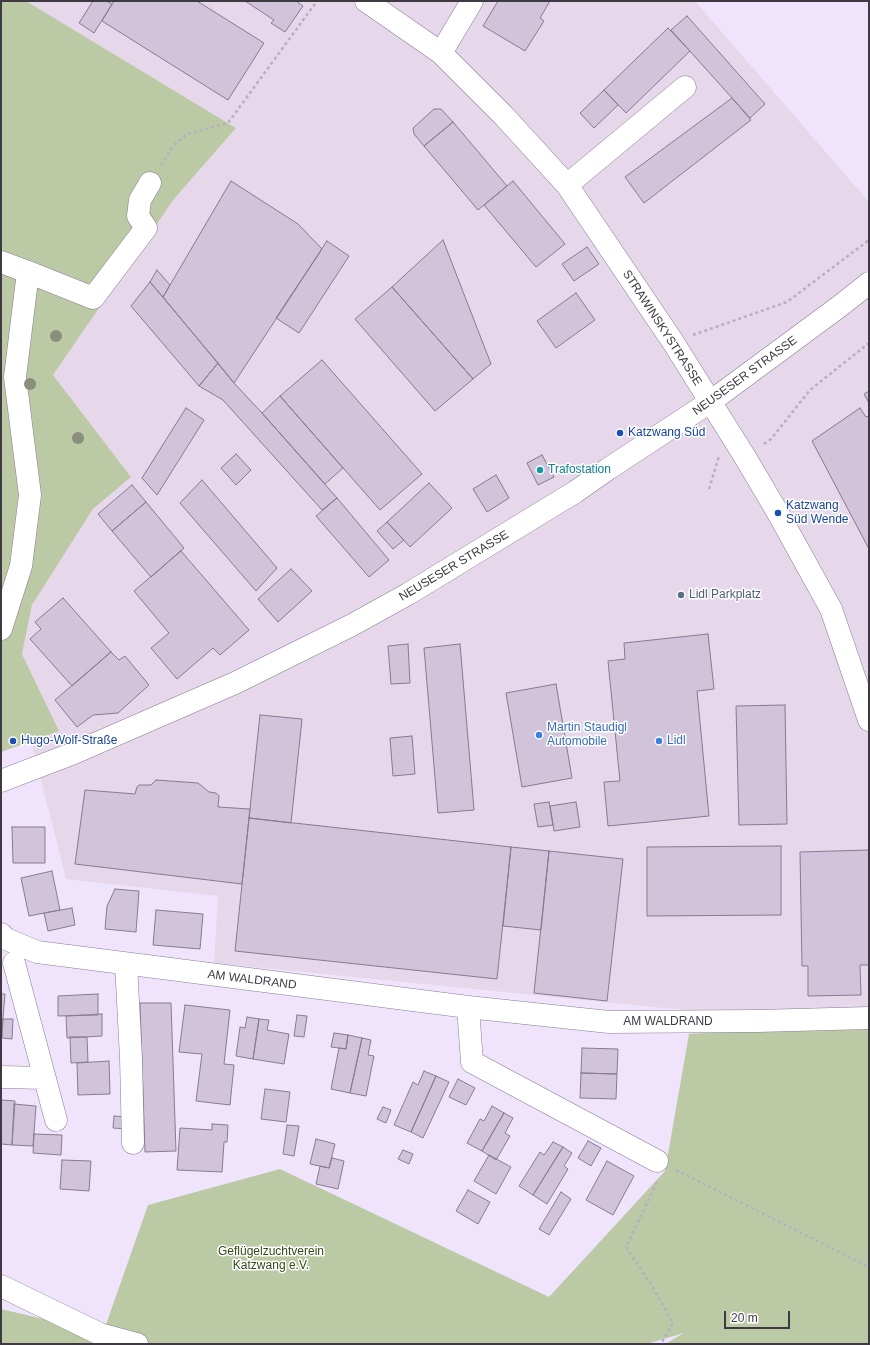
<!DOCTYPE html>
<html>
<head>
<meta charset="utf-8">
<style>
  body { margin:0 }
  #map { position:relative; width:870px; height:1345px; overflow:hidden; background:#f0e4fd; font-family:Helvetica,sans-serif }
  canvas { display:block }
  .frame { position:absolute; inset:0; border:2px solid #3e3943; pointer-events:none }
  .scale { position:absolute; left:724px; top:1311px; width:66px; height:18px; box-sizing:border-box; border:2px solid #3e3943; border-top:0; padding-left:5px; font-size:12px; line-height:14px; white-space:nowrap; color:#3e3943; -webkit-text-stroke:3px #fff; paint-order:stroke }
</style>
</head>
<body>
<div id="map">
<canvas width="870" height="1345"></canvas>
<div class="frame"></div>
<div class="scale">20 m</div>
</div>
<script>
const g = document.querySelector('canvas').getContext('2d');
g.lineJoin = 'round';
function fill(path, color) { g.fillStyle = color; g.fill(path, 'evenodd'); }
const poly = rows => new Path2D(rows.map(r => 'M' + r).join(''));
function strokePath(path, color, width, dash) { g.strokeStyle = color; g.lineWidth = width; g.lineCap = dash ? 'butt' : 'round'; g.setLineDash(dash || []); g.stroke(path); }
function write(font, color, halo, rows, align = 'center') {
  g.font = font + ' Helvetica,sans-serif'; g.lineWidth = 3; g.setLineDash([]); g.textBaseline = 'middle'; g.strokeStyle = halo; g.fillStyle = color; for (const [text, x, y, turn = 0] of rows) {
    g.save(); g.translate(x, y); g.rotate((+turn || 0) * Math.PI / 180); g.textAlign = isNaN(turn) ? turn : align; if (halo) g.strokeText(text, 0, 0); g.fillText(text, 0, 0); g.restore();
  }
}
fill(poly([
  [26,1,695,1,869,202,869,1024,689,1034,684,1010,214,963,218,896,66,879,31,741,59,731,22,654,32,605,93,509,131,477,53,375,174,199,236,128]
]), '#e6d7ea');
fill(poly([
  [1,1,26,1,236,128,174,199,53,375,131,477,93,509,32,605,22,654,59,731,1,752],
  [869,1024,869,1344,665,1344,684,1333,646,1344,1,1344,1,1309,103,1333,148,1205,280,1169,549,1297,665,1171,689,1034]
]), '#bbcaa5');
const building = poly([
  [93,1,106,1,112,4,94,33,79,23,93,1],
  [114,1,197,1,264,43,228,100,102,21,114,1],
  [245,1,296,1,303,6,285,32,271,23,274,20,245,1],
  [498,1,550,1,540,18,544,21,525,51,483,26,498,1],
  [687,16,765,104,750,118,671,30,687,16],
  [668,28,690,51,626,113,604,90,668,28],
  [604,90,618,105,594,128,580,113,604,90],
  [732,98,751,120,644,203,625,177,732,98],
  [434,109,441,109,453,122,424,146,414,134,413,128,434,109],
  [453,122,507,186,478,210,424,146,453,122],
  [231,181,298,224,322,249,234,383,163,297,231,181],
  [513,181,565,244,536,267,484,205,513,181],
  [443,240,491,364,473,379,392,287,443,240],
  [327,241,349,256,299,333,276,318,327,241],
  [587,247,599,264,574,281,562,264,587,247],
  [157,270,170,285,163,297,150,282,157,270],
  [150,282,218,363,199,386,131,306,150,282],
  [392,287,473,379,435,411,355,319,392,287],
  [576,293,595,320,556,348,537,321,576,293],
  [322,360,422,474,380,510,280,396,322,360],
  [218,363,234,383,262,413,337,498,322,510,223,400,199,386,218,363],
  [869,391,869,403,864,394,869,391],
  [280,396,343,468,325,484,262,413,280,396],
  [186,408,204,420,157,495,142,478,186,408],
  [860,408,866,417,869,416,869,549,812,441,860,408],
  [236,454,251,470,236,485,221,468,236,454],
  [542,455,554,477,538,485,527,463,542,455],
  [496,475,509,498,487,512,473,489,496,475],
  [202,480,277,568,256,591,180,503,202,480],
  [429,483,452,508,410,547,387,522,429,483],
  [132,485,146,502,112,531,98,514,132,485],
  [337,498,389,560,369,577,316,516,337,498],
  [146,502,184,548,151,577,112,531,146,502],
  [387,522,404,540,393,549,377,531,387,522],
  [181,551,249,630,220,655,213,648,177,679,151,648,169,633,134,591,181,551],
  [291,569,312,591,278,622,258,599,291,569],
  [63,598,111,652,72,686,30,639,41,629,35,622,63,598],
  [708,634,714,689,697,691,709,816,608,826,604,782,620,781,608,661,625,659,624,643,708,634],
  [408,644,410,683,391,684,388,646,408,644],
  [460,644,474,810,438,813,424,648,460,644],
  [111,652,119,660,125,656,149,685,118,713,93,715,77,727,55,700,111,652],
  [556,684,572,778,522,787,506,693,556,684],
  [785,705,787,824,739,825,736,706,785,705],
  [260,715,302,719,291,823,249,818,260,715],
  [412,736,415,774,393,776,390,738,412,736],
  [156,780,198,783,209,792,216,793,219,796,218,807,250,809,242,884,75,864,85,790,135,794,137,787,139,785,151,785,156,780],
  [549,802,553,825,538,827,534,804,549,802],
  [576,802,580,827,554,831,550,806,576,802],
  [249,818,511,847,497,979,235,951,249,818],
  [12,827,45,827,45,863,13,863,12,827],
  [781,846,781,915,647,916,647,847,781,846],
  [511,847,549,851,541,930,503,926,511,847],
  [869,850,869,965,860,965,861,995,808,996,808,966,802,966,800,852,869,850],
  [549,851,623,859,607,1001,534,993,549,851],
  [52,871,60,910,29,916,21,878,52,871],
  [115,889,139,891,136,932,105,929,107,906,115,889],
  [72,908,75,925,48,931,44,913,72,908],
  [156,910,203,914,200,949,153,945,156,910],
  [1,994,5,994,2,1030,1,1030,1,994],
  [98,994,98,1015,58,1016,58,996,98,994],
  [140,1003,171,1003,176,1151,145,1152,140,1003],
  [185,1005,230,1010,224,1064,234,1065,230,1105,196,1101,202,1054,179,1052,185,1005],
  [102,1014,102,1036,67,1038,66,1016,102,1014],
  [297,1015,307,1016,304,1037,294,1036,297,1015],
  [247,1017,259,1019,253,1059,236,1056,240,1027,245,1028,247,1017],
  [3,1019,13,1019,12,1039,2,1038,3,1019],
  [259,1019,269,1020,267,1030,289,1034,284,1064,253,1059,259,1019],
  [334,1033,348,1035,346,1049,331,1047,334,1033],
  [348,1035,362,1038,350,1093,331,1089,339,1048,346,1049,348,1035],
  [70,1037,87,1037,88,1062,71,1063,70,1037],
  [362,1038,371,1040,368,1055,374,1056,366,1096,350,1093,362,1038],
  [582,1048,618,1049,617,1074,581,1073,582,1048],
  [109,1061,110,1094,78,1095,77,1063,109,1061],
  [424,1071,436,1076,411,1132,394,1125,413,1082,418,1085,424,1071],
  [581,1073,617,1074,616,1099,580,1098,581,1073],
  [436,1076,449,1082,423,1138,411,1132,436,1076],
  [458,1079,475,1088,466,1105,449,1097,458,1079],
  [265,1089,290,1092,286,1122,261,1119,265,1089],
  [1,1100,15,1101,12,1145,1,1144,1,1100],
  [14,1104,36,1106,33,1146,12,1145,14,1104],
  [492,1106,504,1113,482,1151,467,1143,480,1119,484,1121,492,1106],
  [383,1107,391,1110,386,1123,377,1119,383,1107],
  [504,1113,513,1118,505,1133,510,1136,496,1160,482,1151,504,1113],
  [114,1116,128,1117,127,1129,113,1128,114,1116],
  [212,1124,228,1125,227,1142,224,1142,222,1172,177,1170,180,1128,212,1130,212,1124],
  [287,1125,299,1126,294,1156,283,1154,287,1125],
  [34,1134,62,1135,61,1155,33,1153,34,1134],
  [316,1139,335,1144,329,1168,310,1164,316,1139],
  [588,1141,601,1148,591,1166,578,1158,588,1141],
  [553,1142,563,1147,533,1195,519,1186,540,1152,544,1155,553,1142],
  [563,1147,572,1153,564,1166,568,1169,547,1204,533,1195,563,1147],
  [403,1150,413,1154,409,1164,398,1159,403,1150],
  [489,1155,511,1167,496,1194,474,1181,489,1155],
  [332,1158,344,1161,338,1189,316,1184,320,1166,329,1168,332,1158],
  [62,1160,91,1161,89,1191,60,1189,62,1160],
  [607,1161,634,1176,613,1215,586,1200,607,1161],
  [468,1190,490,1202,478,1224,456,1211,468,1190],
  [561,1192,571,1199,549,1235,539,1229,561,1192]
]);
fill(building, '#d0c3da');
strokePath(building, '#877b91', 1);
const minor = poly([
  [366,1,441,53,503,115,567,185,673,342,745,457,778,513,831,609,869,720],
  [441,53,472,1],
  [567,185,685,87],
  [1,262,28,272],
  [1,629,21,566,30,495,15,377,28,272,93,298,146,228,138,216,140,200,150,183],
  [1,934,6,939,37,952,468,1007,609,1022,757,1021,869,1018],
  [14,963,56,1120],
  [126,964,131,1058,133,1143],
  [468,1007,472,1062,657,1161],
  [1,1077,45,1078],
  [1,1286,100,1334,137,1344]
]);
const major = poly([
  [1,781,74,753,235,683,352,625,408,594,575,492,608,469,710,402,840,306,869,283]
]);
strokePath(minor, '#877c93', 23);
strokePath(major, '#877c93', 23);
strokePath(poly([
  [161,165,173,146,187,134,228,123,317,1],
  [693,335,787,302,869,240],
  [764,444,771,439,810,390,869,343],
  [709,489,719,456],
  [676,1170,869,1267],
  [657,1182,626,1247,654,1289,673,1323,661,1344]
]), '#b8aec3', 2.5, [3, 3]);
strokePath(minor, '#fff', 22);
strokePath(major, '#fff', 22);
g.fillStyle = '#8a8e7c';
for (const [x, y] of [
  [56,336],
  [30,384],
  [78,438]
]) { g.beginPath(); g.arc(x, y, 6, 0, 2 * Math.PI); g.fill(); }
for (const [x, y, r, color] of [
  [620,433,4,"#1a4fb4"],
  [540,470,4,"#0f9aa8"],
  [778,513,4,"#1a4fb4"],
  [681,595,4,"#5c6f8a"],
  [539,735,4,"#3f7fe0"],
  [13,741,4,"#1a4fb4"],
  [659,741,4,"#3f7fe0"]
]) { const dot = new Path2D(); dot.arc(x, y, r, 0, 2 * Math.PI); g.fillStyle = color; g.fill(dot); strokePath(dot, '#fff', 1.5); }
write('12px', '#3e3943', '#fff', [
  ["STRAWINSKYSTRASSE",662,328,57],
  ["NEUSESER STRASSE",745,376,-36],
  ["NEUSESER STRASSE",454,566,-31],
  ["AM WALDRAND",252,980,7],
  ["AM WALDRAND",668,1022]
]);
write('12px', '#164399', '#fff', [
  ["Katzwang Süd",628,433],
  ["Katzwang",786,506],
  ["Süd Wende",786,520],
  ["Hugo-Wolf-Straße",21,741]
], 'left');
write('12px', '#0d838f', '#fff', [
  ["Trafostation",548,470]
], 'left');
write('12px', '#4e5e75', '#fff', [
  ["Lidl Parkplatz",689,595]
], 'left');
write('12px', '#366cbe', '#fff', [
  ["Martin Staudigl",547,728],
  ["Automobile",547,742],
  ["Lidl",667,741]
], 'left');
write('12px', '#364813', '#fff', [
  ["Geflügelzuchtverein",271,1252],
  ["Katzwang e.V.",271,1266]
]);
</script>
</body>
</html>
